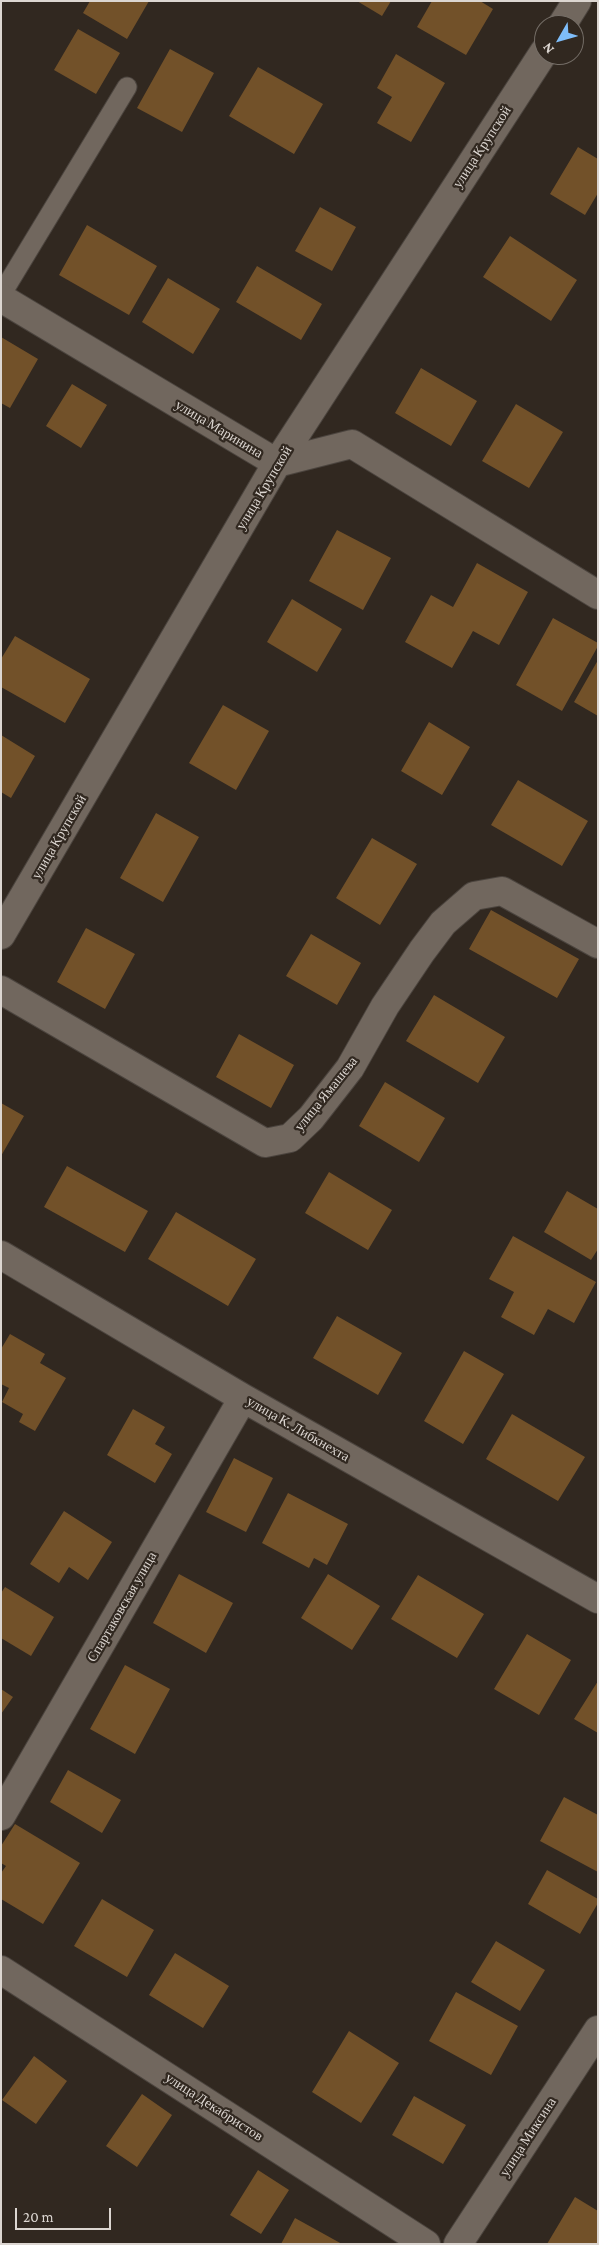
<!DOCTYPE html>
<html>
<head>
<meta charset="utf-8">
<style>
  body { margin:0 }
  #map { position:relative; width:599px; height:2245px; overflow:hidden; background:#312820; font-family:"Crimson Pro",serif }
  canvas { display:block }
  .frame { position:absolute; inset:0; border:2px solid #dcd6d1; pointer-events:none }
  .north { position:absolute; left:534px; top:15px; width:50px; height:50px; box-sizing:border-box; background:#312820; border:1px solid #756e67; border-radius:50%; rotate:232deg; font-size:14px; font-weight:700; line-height:20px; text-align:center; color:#dcd6d1 }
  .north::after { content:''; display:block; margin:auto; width:18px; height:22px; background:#7ebdf9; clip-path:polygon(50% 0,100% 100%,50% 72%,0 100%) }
  .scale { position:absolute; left:15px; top:2208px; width:96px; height:22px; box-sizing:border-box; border:2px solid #dcd6d1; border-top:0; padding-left:6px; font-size:15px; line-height:18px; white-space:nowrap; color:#dcd6d1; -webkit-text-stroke:4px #312820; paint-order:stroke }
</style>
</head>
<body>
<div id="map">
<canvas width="599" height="2245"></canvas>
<div class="frame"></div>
<div class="north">N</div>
<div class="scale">20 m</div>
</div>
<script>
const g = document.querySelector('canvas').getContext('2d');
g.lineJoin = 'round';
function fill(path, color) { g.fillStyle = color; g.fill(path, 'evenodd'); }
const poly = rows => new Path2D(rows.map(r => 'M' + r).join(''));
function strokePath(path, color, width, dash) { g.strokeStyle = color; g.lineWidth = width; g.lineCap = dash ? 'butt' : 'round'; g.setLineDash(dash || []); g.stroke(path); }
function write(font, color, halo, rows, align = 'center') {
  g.font = font + ' "Crimson Pro",serif'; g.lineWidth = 4.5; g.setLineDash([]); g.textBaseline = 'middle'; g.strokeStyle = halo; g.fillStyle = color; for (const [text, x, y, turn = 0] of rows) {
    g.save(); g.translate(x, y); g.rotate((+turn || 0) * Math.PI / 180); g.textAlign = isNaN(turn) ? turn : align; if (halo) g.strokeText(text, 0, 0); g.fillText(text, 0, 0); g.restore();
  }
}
fill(poly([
  [90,1,149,1,127,39,83,13],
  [357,1,391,1,382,16],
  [432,1,480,1,493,9,466,55,417,27],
  [78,29,120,53,96,94,54,70],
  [170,49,214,73,182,132,137,108],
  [396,54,445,83,411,142,377,123,392,97,377,88],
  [258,67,323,104,294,154,229,116],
  [578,147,598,159,598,193,585,215,550,194],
  [320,207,356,227,332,271,295,251],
  [87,225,157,266,129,315,59,275],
  [510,236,577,280,551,321,483,277],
  [257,266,322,304,301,340,236,302],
  [168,278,220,309,193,354,142,322],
  [1,337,38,359,10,408,1,403],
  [421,368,477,401,451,446,395,413],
  [72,384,107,405,81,448,46,426],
  [516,404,563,432,529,488,482,461],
  [337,530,391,558,363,610,309,581],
  [477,563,528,592,499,645,473,631,452,668,405,642,431,595,453,607],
  [292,599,342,629,317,672,267,642],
  [553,618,598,643,598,646,562,711,516,685],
  [15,636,90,679,65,723,1,687,1,659],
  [598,660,598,716,574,702],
  [223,705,269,731,236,790,189,763],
  [429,722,470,747,442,795,401,771],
  [1,735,35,756,11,798,1,792],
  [518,780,588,821,562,866,491,825],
  [156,813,199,837,163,902,120,878],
  [372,838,417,864,380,925,336,898],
  [491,910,579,959,557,998,469,949],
  [86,928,135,954,105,1009,57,982],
  [311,934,361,963,337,1005,286,976],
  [434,995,505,1037,478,1083,406,1041],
  [239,1034,294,1065,271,1108,216,1077],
  [385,1082,445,1118,419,1162,359,1126],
  [1,1103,24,1116,1,1156],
  [67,1166,148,1211,125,1252,44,1207],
  [329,1172,392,1210,368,1250,305,1213],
  [567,1191,598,1209,598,1249,591,1260,544,1232],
  [176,1212,256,1259,228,1306,148,1259],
  [513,1236,596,1282,574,1323,548,1309,534,1335,501,1317,514,1292,489,1279],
  [337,1316,402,1353,378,1395,313,1358],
  [10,1334,45,1354,40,1363,66,1378,35,1431,19,1422,23,1414,2,1402,9,1388,1,1384,1,1349],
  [464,1351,504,1374,463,1444,424,1421],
  [133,1409,165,1427,155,1444,172,1454,155,1483,107,1455],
  [512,1414,585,1457,558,1501,486,1459],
  [234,1458,273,1478,246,1532,206,1512],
  [288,1493,348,1524,327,1565,314,1558,309,1568,262,1543],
  [64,1511,112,1542,88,1580,69,1567,59,1583,30,1564],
  [179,1574,233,1603,206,1653,153,1623],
  [328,1574,380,1606,352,1650,301,1618],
  [418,1575,484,1614,457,1658,391,1619],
  [5,1587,54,1617,31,1656,1,1638,1,1593],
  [527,1634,571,1660,539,1715,494,1689],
  [125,1665,170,1689,135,1754,90,1729],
  [598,1681,598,1733,574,1719],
  [1,1689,13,1697,1,1714],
  [68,1770,121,1800,102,1833,50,1802],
  [564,1797,598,1815,598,1872,540,1841],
  [15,1824,80,1863,43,1924,1,1899,1,1873,6,1866,1,1863,1,1846],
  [547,1870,598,1899,598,1903,580,1934,528,1904],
  [102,1899,154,1930,127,1977,74,1946],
  [496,1941,545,1970,520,2011,471,1982],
  [175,1953,229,1986,203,2028,149,1995],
  [456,1992,518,2026,491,2075,429,2041],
  [349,2031,399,2063,361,2123,312,2092],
  [34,2056,67,2081,36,2124,2,2100],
  [142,2094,172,2115,137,2167,106,2146],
  [414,2096,466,2125,443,2164,392,2135],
  [258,2170,289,2190,261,2234,230,2215],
  [575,2197,598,2211,598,2244,547,2244],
  [295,2218,342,2244,281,2244]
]), '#725129');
const lane = poly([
  [1,295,127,87]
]);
const street = poly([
  [562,25,577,1],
  [1,298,277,463,352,444,598,595],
  [1,935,277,463,544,52],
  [1,990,265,1143,290,1138,311,1118,350,1068,385,1006,422,951,443,923,474,896,502,891,598,944],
  [1,1255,243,1398,598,1599],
  [1,1816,243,1398],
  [1,1970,426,2244],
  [458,2244,598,2030]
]);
strokePath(lane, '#4b443e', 21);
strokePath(street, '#4b443e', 30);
strokePath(lane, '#71675e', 19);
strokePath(street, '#71675e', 28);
write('14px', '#dcd6d1', '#312820', [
  ["улица Крупской",482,147,-57],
  ["улица Маринина",219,429,31],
  ["улица Крупской",264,488,-59],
  ["улица Крупской",59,837,-60],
  ["улица Ямашева",326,1094,-51],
  ["улица К. Либкнехта",298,1429,30],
  ["Спартаковская улица",122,1607,-60],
  ["улица Декабристов",214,2107,33],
  ["улица Миксина",528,2137,-57]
]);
</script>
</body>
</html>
